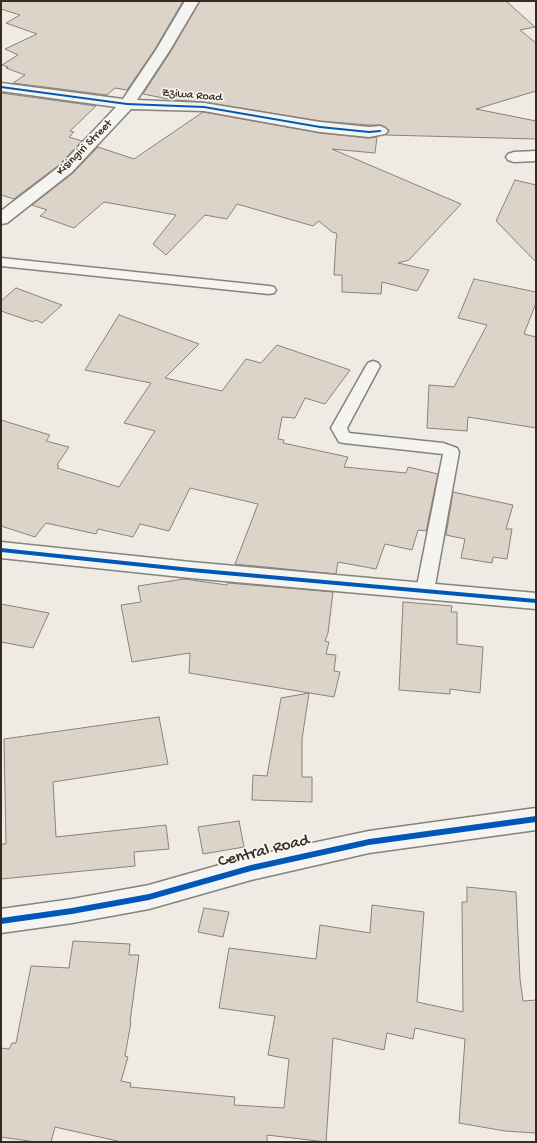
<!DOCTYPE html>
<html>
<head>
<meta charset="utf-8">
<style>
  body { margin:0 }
  #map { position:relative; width:537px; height:1143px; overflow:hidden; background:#efebe4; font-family:"Gochi Hand",sans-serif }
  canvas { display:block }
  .frame { position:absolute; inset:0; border:2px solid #3b2a1e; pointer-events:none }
</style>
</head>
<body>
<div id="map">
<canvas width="537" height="1143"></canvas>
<div class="frame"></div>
</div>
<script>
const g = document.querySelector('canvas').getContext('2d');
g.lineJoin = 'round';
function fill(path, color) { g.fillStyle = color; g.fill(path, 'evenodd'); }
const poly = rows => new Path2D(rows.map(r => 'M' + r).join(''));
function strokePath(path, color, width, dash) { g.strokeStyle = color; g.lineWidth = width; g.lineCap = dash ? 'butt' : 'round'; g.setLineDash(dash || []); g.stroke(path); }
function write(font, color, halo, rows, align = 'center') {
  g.font = font + ' "Gochi Hand",sans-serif'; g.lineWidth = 3.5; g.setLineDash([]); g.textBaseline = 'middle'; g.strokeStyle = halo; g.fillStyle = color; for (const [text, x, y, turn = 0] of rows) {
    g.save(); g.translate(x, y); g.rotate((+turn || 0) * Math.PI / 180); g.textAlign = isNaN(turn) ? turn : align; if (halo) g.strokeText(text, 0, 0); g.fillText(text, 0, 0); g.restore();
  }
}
const building = poly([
  [1,1,183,1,155,49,127,90,115,88,107,95,13,83,25,75,6,68,8,67,2,65,18,55,5,49,37,34,6,23,20,15,1,9,1,1],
  [200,1,506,1,535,27,520,30,536,43,536,91,476,109,536,121,536,139,386,135,389,130,381,125,369,125,320,121,204,102,173,100,143,94,171,51,200,1],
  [1,93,96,106,70,131,74,132,69,137,82,141,59,165,14,199,1,195,1,93],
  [203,112,320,133,369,138,377,137,375,153,332,149,461,204,409,260,398,263,429,270,417,291,382,282,381,294,342,292,342,275,334,275,336,239,337,236,336,233,332,232,319,221,313,226,237,204,227,219,205,215,166,255,153,244,176,215,104,202,74,228,40,216,47,210,32,205,73,173,98,147,134,159,203,112],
  [515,180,536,185,536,262,496,221,515,180],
  [474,279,536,292,536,303,524,334,536,337,536,428,468,417,467,431,427,428,429,385,454,387,487,325,458,318,474,279],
  [16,288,62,305,42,323,35,320,33,322,1,311,1,301,16,288],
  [119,315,199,344,165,378,222,391,246,359,261,363,277,345,350,370,325,404,305,398,295,418,282,417,278,439,284,440,283,443,348,457,344,467,406,473,408,467,438,474,426,531,418,530,412,550,385,544,376,569,338,562,336,574,235,564,258,504,190,488,169,531,140,524,133,537,98,529,96,534,46,523,35,537,1,526,1,420,50,435,46,441,69,447,57,465,59,466,57,468,119,487,155,431,124,423,151,383,85,370,119,315],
  [453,492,513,505,506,529,512,529,507,559,493,557,492,563,461,558,465,539,446,535,453,492],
  [184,579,227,585,228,583,333,592,328,633,325,641,329,642,326,654,336,655,334,671,340,672,334,697,189,673,190,653,132,662,121,605,141,602,138,586,184,579],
  [403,602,452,606,451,612,457,612,457,644,483,647,480,693,450,689,450,694,399,690,403,602],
  [1,604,49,613,33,648,1,642,1,604],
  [309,693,302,739,302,777,312,777,312,802,252,800,253,775,267,776,281,698,309,693],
  [159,717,168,764,53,782,56,837,166,825,169,849,134,852,135,866,1,879,1,844,6,844,4,739,159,717],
  [239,821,244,847,203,854,198,827,239,821],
  [467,887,516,892,520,979,523,1001,536,1000,536,1133,505,1131,459,1123,465,1039,415,1028,413,1039,387,1033,384,1050,333,1038,326,1142,267,1135,267,1142,122,1142,55,1127,51,1142,36,1142,1,1137,1,1048,9,1049,12,1043,16,1043,31,966,69,968,73,941,130,944,129,955,139,955,130,1022,131,1022,125,1056,128,1057,121,1081,131,1083,130,1087,235,1097,234,1105,284,1108,289,1059,268,1055,275,1016,219,1008,229,948,316,959,320,925,370,933,372,905,424,912,417,1002,463,1012,462,902,467,902,467,887],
  [204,908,229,912,223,937,198,932,204,908]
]);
fill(building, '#ddd4c9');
strokePath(building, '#87827c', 1);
const lane = poly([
  [1,258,269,286,274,287,276,290,274,293,269,294,1,266,1,258],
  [373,361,378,363,380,366,347,428,349,433,443,443,457,448,459,452,434,591,431,596,425,597,419,596,416,591,443,454,344,443,339,442,331,428,366,366,368,363,373,361]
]);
const street = poly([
  [185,1,199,1,170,50,137,100,204,103,320,122,369,127,380,126,385,128,388,131,385,134,369,137,320,132,204,111,131,109,72,172,7,223,1,224,1,211,60,166,116,107,1,91,1,83,123,99,156,50,185,1],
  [536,151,536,161,514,162,508,160,506,157,508,154,514,152,536,151],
  [1,542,191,562,536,593,536,609,191,578,1,558,1,542]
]);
const secondary = poly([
  [536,808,536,830,369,853,251,880,149,909,72,923,1,933,1,909,72,899,149,885,251,856,369,831,536,808]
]);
strokePath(lane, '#87827c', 3);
strokePath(street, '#87827c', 3);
strokePath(secondary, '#87827c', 3);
fill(lane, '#f4f4f1');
fill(street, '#f4f4f1');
fill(secondary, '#f4f4f1');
fill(poly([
  [1,86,127,103,204,106,320,126,369,131,380,130,382,131,380,132,369,133,320,128,204,108,127,105,1,88,1,86],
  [1,548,191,568,536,599,536,603,191,572,1,552,1,548],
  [536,816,536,822,369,845,251,871,149,900,72,914,1,924,1,918,72,908,149,894,251,865,369,839,536,816]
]), '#0057b8');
write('12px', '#3b2a1e', '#f6f6f2', [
  ["Zziwa Road",192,96,5],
  ["Kisingiri Street",85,148,-45]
]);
write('17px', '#3b2a1e', '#f6f6f2', [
  ["Central Road",264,852,-14]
]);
</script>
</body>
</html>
